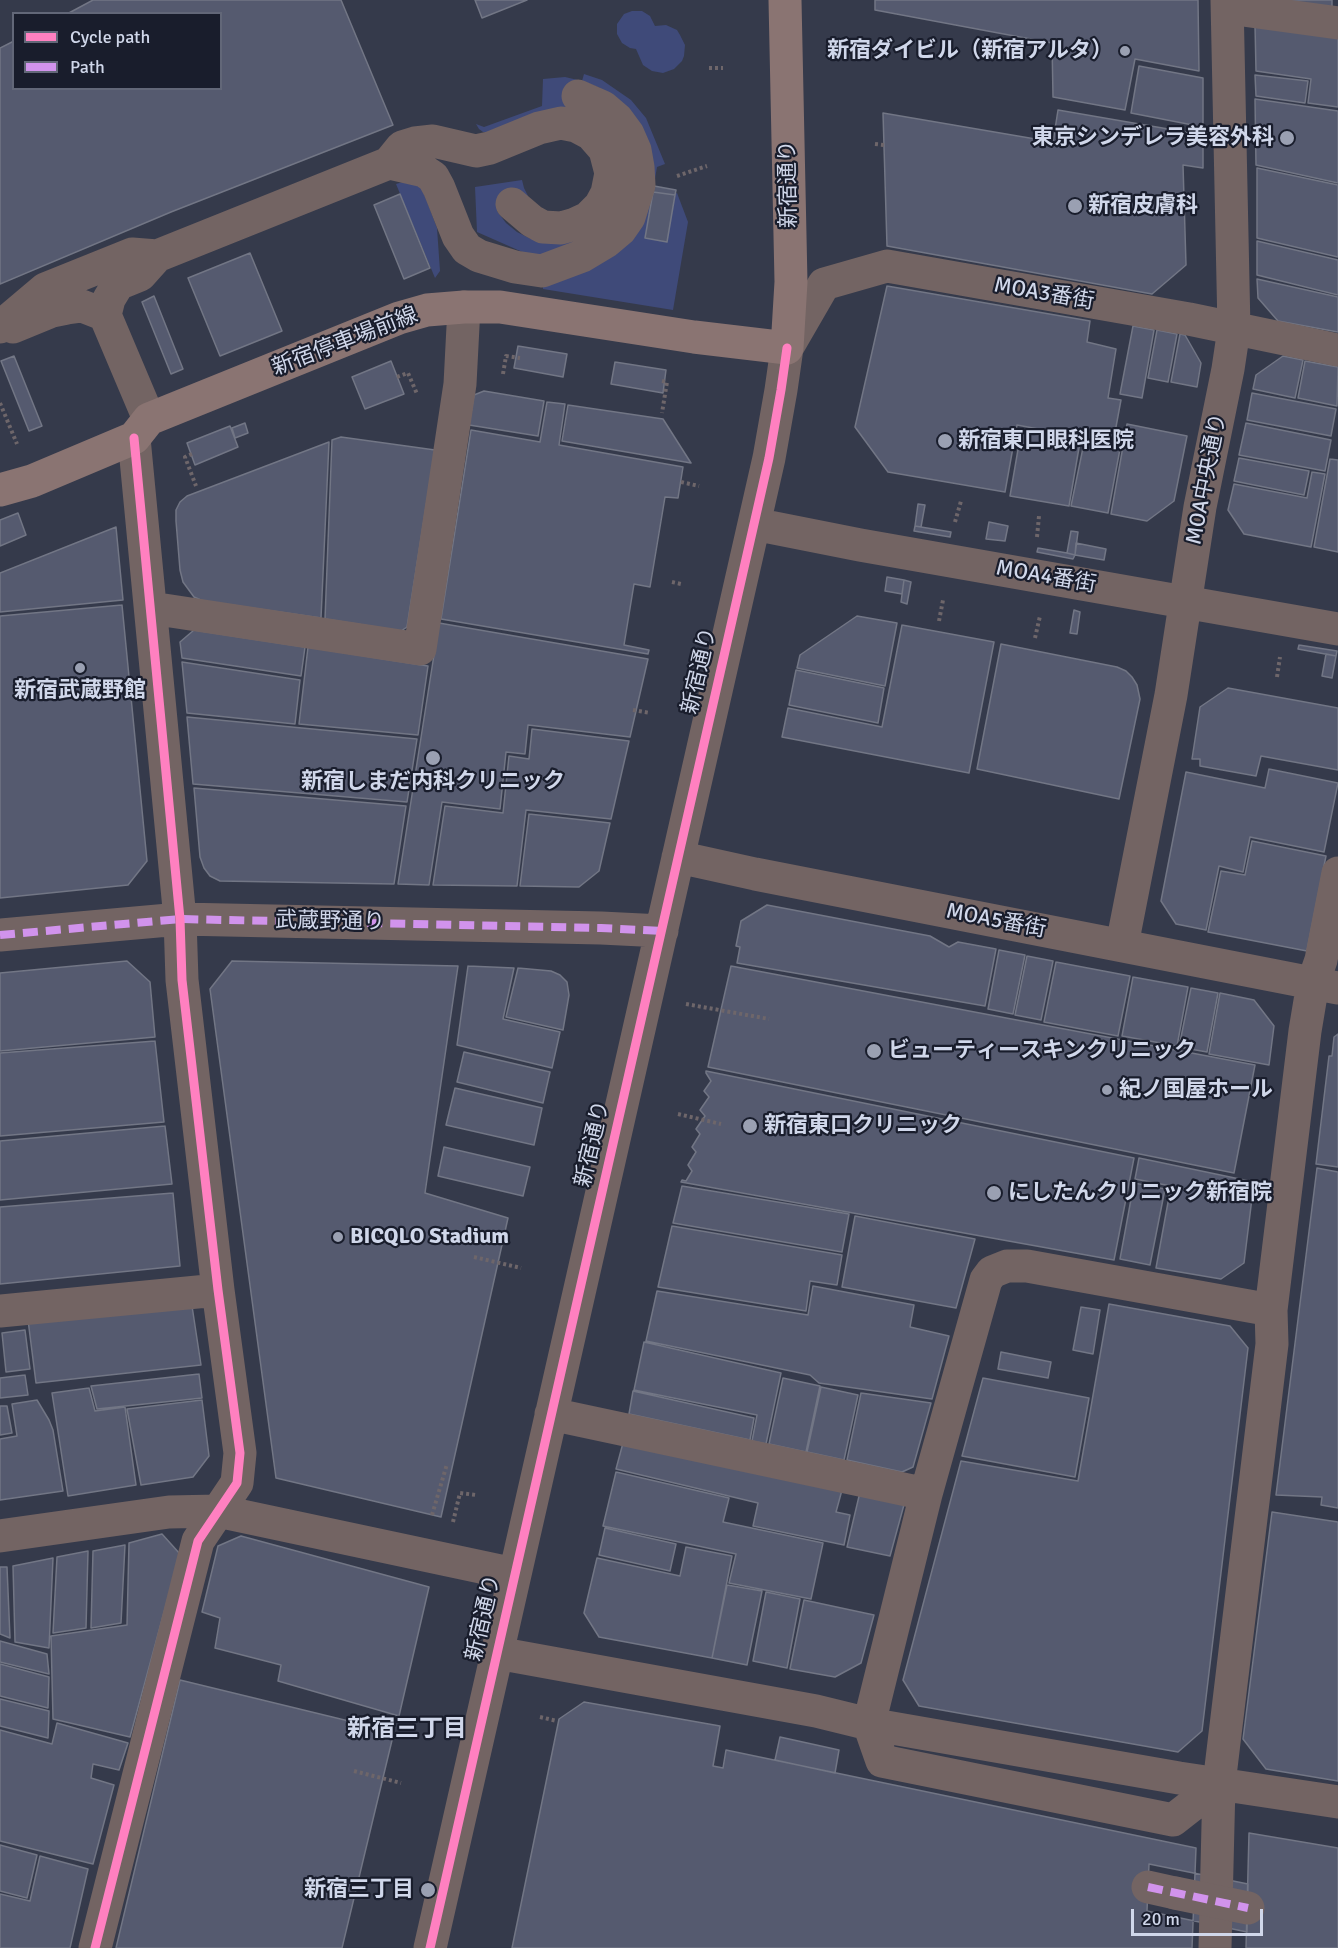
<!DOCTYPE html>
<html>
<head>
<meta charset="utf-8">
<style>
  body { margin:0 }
  #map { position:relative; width:1338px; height:1948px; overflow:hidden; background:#353a4b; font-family:Signika,sans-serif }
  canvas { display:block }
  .legend { position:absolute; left:12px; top:12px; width:210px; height:78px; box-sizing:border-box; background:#191d2c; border:2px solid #626778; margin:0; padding:8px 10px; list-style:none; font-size:18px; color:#d0d7ea }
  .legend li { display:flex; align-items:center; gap:12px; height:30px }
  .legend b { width:30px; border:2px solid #626778 }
  .scale { position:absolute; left:1131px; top:1909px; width:132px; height:27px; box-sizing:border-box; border:3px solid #d0d7ea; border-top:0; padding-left:8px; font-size:18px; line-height:21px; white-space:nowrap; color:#d0d7ea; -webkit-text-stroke:4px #191d2c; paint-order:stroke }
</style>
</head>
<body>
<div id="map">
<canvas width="1338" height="1948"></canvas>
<ul class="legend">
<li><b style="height:8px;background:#ff80c0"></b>Cycle path</li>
<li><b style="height:8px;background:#d193ec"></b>Path</li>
</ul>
<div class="scale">20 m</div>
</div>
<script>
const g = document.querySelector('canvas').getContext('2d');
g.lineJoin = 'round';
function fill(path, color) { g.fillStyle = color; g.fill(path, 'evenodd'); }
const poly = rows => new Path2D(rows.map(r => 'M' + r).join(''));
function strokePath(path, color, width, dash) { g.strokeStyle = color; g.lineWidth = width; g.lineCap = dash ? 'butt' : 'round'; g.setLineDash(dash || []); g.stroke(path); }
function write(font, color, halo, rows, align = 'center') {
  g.font = font + ' Signika,"Noto Sans JP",sans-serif'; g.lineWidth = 4.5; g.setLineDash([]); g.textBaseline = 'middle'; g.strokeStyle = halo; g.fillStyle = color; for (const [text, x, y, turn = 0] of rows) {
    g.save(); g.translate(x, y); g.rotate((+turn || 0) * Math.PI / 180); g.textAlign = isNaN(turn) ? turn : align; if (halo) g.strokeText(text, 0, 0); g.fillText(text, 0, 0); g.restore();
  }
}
fill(poly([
  [632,11,642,11,650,16,655,26,666,25,677,30,680,35,685,45,684,56,682,61,674,69,663,73,652,71,643,65,636,49,630,48,622,43,617,34,617,24,624,14],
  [584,74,602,80,631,100,646,118,665,164,657,167,645,238,667,241,675,196,674,194,677,193,688,222,673,310,543,289,543,286,591,268,600,88,582,81,574,110,489,132,483,132,479,129,476,124,484,127,542,106,543,79,565,77,582,81],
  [522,180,524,188,528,196,497,211,506,223,517,232,531,239,582,239,536,258,477,232,475,187],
  [406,181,422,188,437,228,440,271,435,278,396,184]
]), '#3f4a79');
const building = poly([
  [93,0,341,0,393,125,171,212,0,284,0,48,14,41,14,88,220,88,220,14,67,14,93,0],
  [475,0,527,0,482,18,475,0],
  [875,0,1198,0,1199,71,1135,59,1125,110,1053,97,1052,43,875,10,875,0],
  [1275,0,1332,0,1332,8,1275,0],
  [1255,25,1338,37,1338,107,1308,103,1311,79,1256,71,1255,25],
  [1139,66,1203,78,1203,127,1131,113,1139,66],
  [1255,75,1308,81,1305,103,1256,96,1255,75],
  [1255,99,1338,111,1338,183,1256,165,1255,99],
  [1058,110,1203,135,1203,168,1183,165,1186,265,1152,294,887,246,883,113,1053,142,1058,110],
  [1257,168,1338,185,1338,257,1257,238,1257,168],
  [654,186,676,190,675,195,653,192,654,186],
  [653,192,675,195,667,242,645,238,653,192],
  [400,194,430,268,404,279,374,205,400,194],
  [1257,241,1338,260,1338,295,1257,275,1257,241],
  [250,253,282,331,220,356,188,278,250,253],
  [1257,279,1338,297,1338,332,1278,321,1258,298,1257,279],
  [887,286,1090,321,1087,342,1116,349,1108,398,1121,400,1113,443,1017,425,1005,492,888,472,855,427,887,286],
  [154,296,183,369,171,374,142,302,154,296],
  [1133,326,1154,330,1142,398,1120,394,1133,326],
  [1157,330,1177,334,1168,382,1148,378,1157,330],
  [1180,334,1185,335,1201,363,1197,387,1171,382,1180,334],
  [518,346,567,354,563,377,514,368,518,346],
  [14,356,42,426,29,431,1,361,14,356],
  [1283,356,1303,360,1295,398,1253,389,1256,375,1283,356],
  [391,361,404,394,365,409,352,377,391,361],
  [1305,361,1338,367,1337,406,1298,398,1305,361],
  [615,362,666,370,663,393,611,384,615,362],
  [484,391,544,401,538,436,469,425,474,395,484,391],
  [1252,393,1336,409,1331,436,1247,420,1252,393],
  [547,402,565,404,559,445,683,467,678,498,665,497,650,587,634,584,624,645,649,650,648,654,441,619,471,430,540,442,547,402],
  [568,405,663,419,691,463,562,441,568,405],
  [245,423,248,433,235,438,232,428,245,423],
  [1246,423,1331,440,1325,471,1239,455,1246,423],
  [1127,424,1187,436,1174,501,1147,521,1111,514,1127,424],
  [230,426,238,447,195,465,187,443,230,426],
  [1021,432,1080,442,1069,506,1010,496,1021,432],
  [341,437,435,450,407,627,401,631,325,619,332,440,341,437],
  [329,442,321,618,203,601,194,597,183,582,180,570,176,521,176,510,180,502,187,496,329,442],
  [1084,443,1120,449,1108,513,1071,506,1084,443],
  [1239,458,1309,471,1304,495,1234,481,1239,458],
  [1330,459,1338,460,1338,552,1314,547,1330,459],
  [1312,472,1325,474,1311,547,1244,534,1228,510,1234,484,1307,498,1312,472],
  [918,504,925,505,921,527,915,526,918,504],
  [18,513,26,535,0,546,0,520,18,513],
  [989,522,1008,526,1005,541,986,539,989,522],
  [915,526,951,532,950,537,914,531,915,526],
  [116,527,123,600,0,612,0,573,116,527],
  [1071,531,1078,532,1075,555,1067,553,1071,531],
  [1076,543,1106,549,1104,560,1075,555,1076,543],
  [1038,548,1067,553,1075,555,1073,559,1037,552,1038,548],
  [887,577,904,580,902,594,885,591,887,577],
  [904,580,911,582,907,604,901,602,904,580],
  [122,605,147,861,128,885,0,898,0,616,122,605],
  [1074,610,1080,612,1077,634,1070,633,1074,610],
  [857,616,897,623,885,686,797,668,800,655,857,616],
  [439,623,648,659,630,737,528,725,525,754,506,752,500,809,442,802,429,885,398,884,439,623],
  [902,625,994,642,969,773,782,737,788,708,882,727,902,625],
  [194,630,305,647,301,676,182,658,180,642,194,630],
  [1001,644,1117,667,1126,671,1132,677,1137,685,1140,699,1119,799,977,769,1001,644],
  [1299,645,1337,651,1336,656,1298,649,1299,645],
  [308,647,428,666,418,735,299,724,308,647],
  [1326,654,1336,656,1332,678,1322,676,1326,654],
  [182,662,300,680,295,724,187,713,182,662],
  [796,670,884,688,878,723,789,705,796,670],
  [1228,688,1338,708,1338,770,1261,756,1256,776,1200,766,1200,759,1192,759,1200,707,1228,688],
  [187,717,417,739,407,802,193,784,187,717],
  [532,729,629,741,611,819,526,810,517,886,433,885,445,806,503,813,509,756,529,759,532,729],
  [1269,769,1338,783,1324,852,1250,837,1243,872,1219,866,1206,930,1176,924,1161,901,1186,772,1265,788,1269,769],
  [194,788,406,806,394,884,220,881,210,876,204,868,200,857,194,788],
  [529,814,610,823,599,871,579,887,520,886,529,814],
  [1252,841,1326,856,1307,951,1208,932,1221,871,1245,875,1252,841],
  [767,905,930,936,949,947,958,942,996,949,985,1006,737,963,740,947,736,946,741,921,767,905],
  [999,950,1025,955,1013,1014,988,1009,999,950],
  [1027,956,1053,961,1041,1020,1015,1015,1027,956],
  [127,961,150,982,155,1037,0,1051,0,973,127,961],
  [232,961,458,966,425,1193,508,1218,441,1517,276,1478,210,989,232,961],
  [1056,962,1130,976,1118,1036,1044,1022,1056,962],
  [468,966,514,968,503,1019,560,1032,552,1068,457,1045,468,966],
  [731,966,1255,1065,1234,1173,708,1067,731,966],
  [518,968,551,971,560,975,567,982,569,995,563,1030,506,1017,518,968],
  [1133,977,1188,987,1177,1046,1122,1036,1133,977],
  [1191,988,1218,993,1207,1052,1179,1047,1191,988],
  [1220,993,1254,1000,1274,1026,1269,1065,1209,1054,1220,993],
  [1338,1034,1338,1167,1316,1164,1329,1056,1332,1056,1334,1037,1338,1034],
  [155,1041,164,1122,0,1136,0,1053,155,1041],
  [464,1052,550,1072,543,1103,457,1082,464,1052],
  [706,1071,1134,1158,1114,1260,681,1182,682,1180,686,1181,692,1171,688,1165,696,1152,692,1147,700,1134,696,1129,705,1116,700,1110,709,1097,704,1091,711,1081,706,1073,706,1071],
  [455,1088,542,1108,534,1145,446,1125,455,1088],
  [165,1126,172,1184,0,1200,0,1141,165,1126],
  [444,1147,530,1167,523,1196,438,1176,444,1147],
  [1139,1158,1254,1182,1244,1263,1221,1279,1156,1268,1171,1186,1135,1179,1139,1158],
  [1317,1168,1338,1172,1338,1508,1321,1505,1322,1497,1276,1495,1317,1168],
  [1134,1183,1165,1189,1150,1265,1120,1259,1134,1183],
  [682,1186,849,1214,842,1252,673,1223,682,1186],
  [173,1193,180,1266,0,1284,0,1207,173,1193],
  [855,1216,975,1239,956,1308,842,1287,855,1216],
  [672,1226,842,1255,837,1285,810,1281,806,1311,658,1287,672,1226],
  [813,1286,914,1305,910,1327,949,1336,932,1399,819,1383,810,1375,646,1341,657,1291,808,1315,813,1286],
  [1109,1304,1230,1326,1248,1348,1202,1731,1178,1752,919,1706,903,1680,961,1461,1078,1481,1109,1304],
  [192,1306,201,1365,36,1383,28,1320,192,1306],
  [1081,1307,1100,1310,1093,1354,1073,1350,1081,1307],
  [25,1330,30,1369,6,1372,2,1333,25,1330],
  [644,1342,781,1373,766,1444,752,1441,757,1415,634,1390,644,1342],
  [1001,1352,1051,1362,1048,1378,998,1369,1001,1352],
  [199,1374,202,1398,97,1409,91,1386,199,1374],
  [25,1375,28,1395,0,1398,0,1378,25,1375],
  [783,1378,820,1386,806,1452,769,1444,783,1378],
  [983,1378,1089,1398,1075,1477,962,1456,983,1378],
  [821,1387,858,1395,844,1460,807,1452,821,1387],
  [89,1388,95,1411,125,1407,136,1485,68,1496,52,1393,89,1388],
  [633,1391,754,1418,750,1440,629,1414,633,1391],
  [861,1393,931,1403,913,1467,902,1472,847,1460,861,1393],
  [37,1400,49,1420,53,1430,63,1491,0,1500,0,1439,17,1436,12,1404,37,1400],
  [202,1400,209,1456,193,1477,141,1485,127,1409,202,1400],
  [0,1406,7,1406,12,1433,0,1435,0,1406],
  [623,1443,842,1490,836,1512,850,1515,844,1545,753,1526,758,1503,616,1469,623,1443],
  [616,1472,729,1498,723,1522,823,1543,811,1599,729,1583,736,1554,603,1526,616,1472],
  [860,1492,905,1501,890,1556,847,1547,860,1492],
  [1272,1512,1338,1522,1338,1781,1266,1769,1243,1739,1272,1512],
  [605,1528,676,1544,670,1571,599,1555,605,1528],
  [162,1534,180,1554,130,1737,53,1719,51,1636,127,1625,129,1543,162,1534],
  [241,1536,429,1587,399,1716,278,1681,281,1665,215,1648,220,1618,202,1612,218,1546,241,1536],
  [125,1545,121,1623,91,1628,93,1551,125,1545],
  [686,1547,732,1556,712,1658,599,1637,584,1613,597,1558,680,1576,686,1547],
  [88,1551,86,1628,53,1633,57,1557,88,1551],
  [53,1558,49,1648,15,1642,13,1566,53,1558],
  [0,1567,7,1567,10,1638,0,1634,0,1567],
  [727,1585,762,1591,747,1665,712,1658,727,1585],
  [766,1592,800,1599,787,1668,753,1661,766,1592],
  [804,1600,874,1615,861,1663,835,1677,790,1669,804,1600],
  [0,1641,47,1654,49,1674,0,1662,0,1641],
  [0,1664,49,1677,48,1708,0,1696,0,1664],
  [180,1680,394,1732,342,1948,116,1948,180,1680],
  [0,1699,49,1711,48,1738,0,1726,0,1699],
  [584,1702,720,1726,713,1766,723,1768,726,1750,1196,1848,1192,1948,512,1948,559,1719,584,1702],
  [57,1723,128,1743,119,1770,93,1764,91,1778,114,1785,93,1864,0,1841,0,1730,52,1744,57,1723],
  [780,1737,839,1750,835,1773,775,1760,780,1737],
  [1249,1833,1338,1848,1338,1948,1246,1948,1249,1833],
  [0,1845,37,1855,27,1898,0,1891,0,1845],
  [40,1856,88,1869,70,1948,0,1948,0,1894,30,1901,40,1856],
  [1149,1864,1248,1884,1247,1932,1147,1911,1149,1864]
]);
fill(building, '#555a6f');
strokePath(building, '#727685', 1.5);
strokePath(poly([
  [709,68,723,68],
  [875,144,884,145],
  [677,176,707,166],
  [503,374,506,356,520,358],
  [397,377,408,373,417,394],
  [662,381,667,382,662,413],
  [0,403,17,444],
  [192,454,185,457,196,486],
  [681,482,699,486],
  [955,522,961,501],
  [1037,537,1039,516],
  [672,582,681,584],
  [939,621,943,600],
  [1035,638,1040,616],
  [1277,677,1280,657],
  [633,710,650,713],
  [686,1004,769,1019],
  [678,1114,721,1124],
  [474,1257,521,1268],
  [432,1515,447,1464],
  [453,1522,460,1493,476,1495],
  [540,1717,557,1721],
  [354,1771,401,1783]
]), '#6e666a', 4, [3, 3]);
strokePath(poly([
  [1228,8,1338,23],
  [389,163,424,171,433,177,439,188,458,236,467,249,479,256,515,267,542,271,582,256,607,241,620,230,629,217,639,185,638,167,635,150,628,134,617,119,603,107,578,96],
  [0,327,45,289,132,254,157,256,389,163,402,147,415,143,433,141,476,151,490,148,539,128,561,123,576,126,591,134,605,150,611,173,607,193,600,206,588,218,575,224,561,228,543,227,532,221,512,204],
  [13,327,52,311,67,308,82,306,105,315],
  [149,419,105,315,109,299,118,284,140,275,157,256],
  [754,524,860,545,1338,629],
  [151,608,420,649,460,384,464,307],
  [678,857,755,874,1338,988],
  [0,935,180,919,601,928,662,931],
  [1122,945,1171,695,1200,507,1228,369,1234,329,1227,0],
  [0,1311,218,1290],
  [551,1414,926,1494],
  [0,1536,169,1512,218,1511,514,1574],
  [497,1653,816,1711,869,1724,1179,1778,1338,1802],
  [1219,1784,1173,1820,882,1761,869,1724,926,1494,986,1280,992,1272,1007,1266,1027,1266,1271,1310],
  [1148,1887,1175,1893],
  [95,1948,198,1541,237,1483,240,1453,218,1290,182,980,180,919,134,438],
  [430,1948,769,458,781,390,787,348,824,284,887,266,1189,319,1338,350],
  [1215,1948,1219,1784,1272,1344,1271,1310,1305,1031,1313,983,1321,960,1338,873]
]), '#736463', 33);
strokePath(poly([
  [0,490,32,481,134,438,149,419,399,318,427,310,464,307,500,307,694,337,787,348,791,282,785,0]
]), '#8a7472', 33);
strokePath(poly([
  [1175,1893,1248,1908]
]), '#736463', 33);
strokePath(poly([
  [0,935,180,919,601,928,662,931],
  [1148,1887,1248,1908]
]), '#d193ec', 8, [15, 8]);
strokePath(poly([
  [95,1948,198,1541,237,1483,240,1453,218,1290,182,980,180,919,134,438],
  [430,1948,769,458,781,390,787,348]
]), '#ff80c0', 9);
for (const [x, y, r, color] of [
  [1125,51,6,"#9aa0b2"],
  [1287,138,8,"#9aa0b2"],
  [1075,206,8,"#9aa0b2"],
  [945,441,8,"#9aa0b2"],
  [80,668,6,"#9aa0b2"],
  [433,758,8,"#9aa0b2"],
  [874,1051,8,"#9aa0b2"],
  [1107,1090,6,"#9aa0b2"],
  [750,1126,8,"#9aa0b2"],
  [994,1193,8,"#9aa0b2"],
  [338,1237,6,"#9aa0b2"],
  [428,1890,8,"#9aa0b2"]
]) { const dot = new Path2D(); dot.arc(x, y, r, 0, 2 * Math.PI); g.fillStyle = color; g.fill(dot); strokePath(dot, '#191d2c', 2); }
write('bold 22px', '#d0d7ea', '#191d2c', [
  ["新宿ダイビル（新宿アルタ）",1113,51,"right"],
  ["東京シンデレラ美容外科",1274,138,"right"],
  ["新宿皮膚科",1088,206],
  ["新宿東口眼科医院",958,441],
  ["新宿武蔵野館",80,691,"center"],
  ["新宿しまだ内科クリニック",433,782,"center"],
  ["ビューティースキンクリニック",888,1051],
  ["紀ノ国屋ホール",1119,1090],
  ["新宿東口クリニック",764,1126],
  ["にしたんクリニック新宿院",1008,1193],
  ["BICQLO Stadium",350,1237],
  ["新宿三丁目",414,1890,"right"]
], 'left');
write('22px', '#d0d7ea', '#191d2c', [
  ["新宿通り",789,184,-91],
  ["MOA3番街",1044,294,10],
  ["新宿停車場前線",345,342,-21],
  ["MOA中央通り",1207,479,-79],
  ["MOA4番街",1046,577,10],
  ["新宿通り",700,671,-77],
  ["MOA5番街",996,921,11],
  ["武蔵野通り",330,922,1],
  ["新宿通り",593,1144,-77],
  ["新宿通り",484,1618,-77]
]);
write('bold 24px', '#d0d7ea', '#191d2c', [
  ["新宿三丁目",407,1730]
]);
</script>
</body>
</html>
